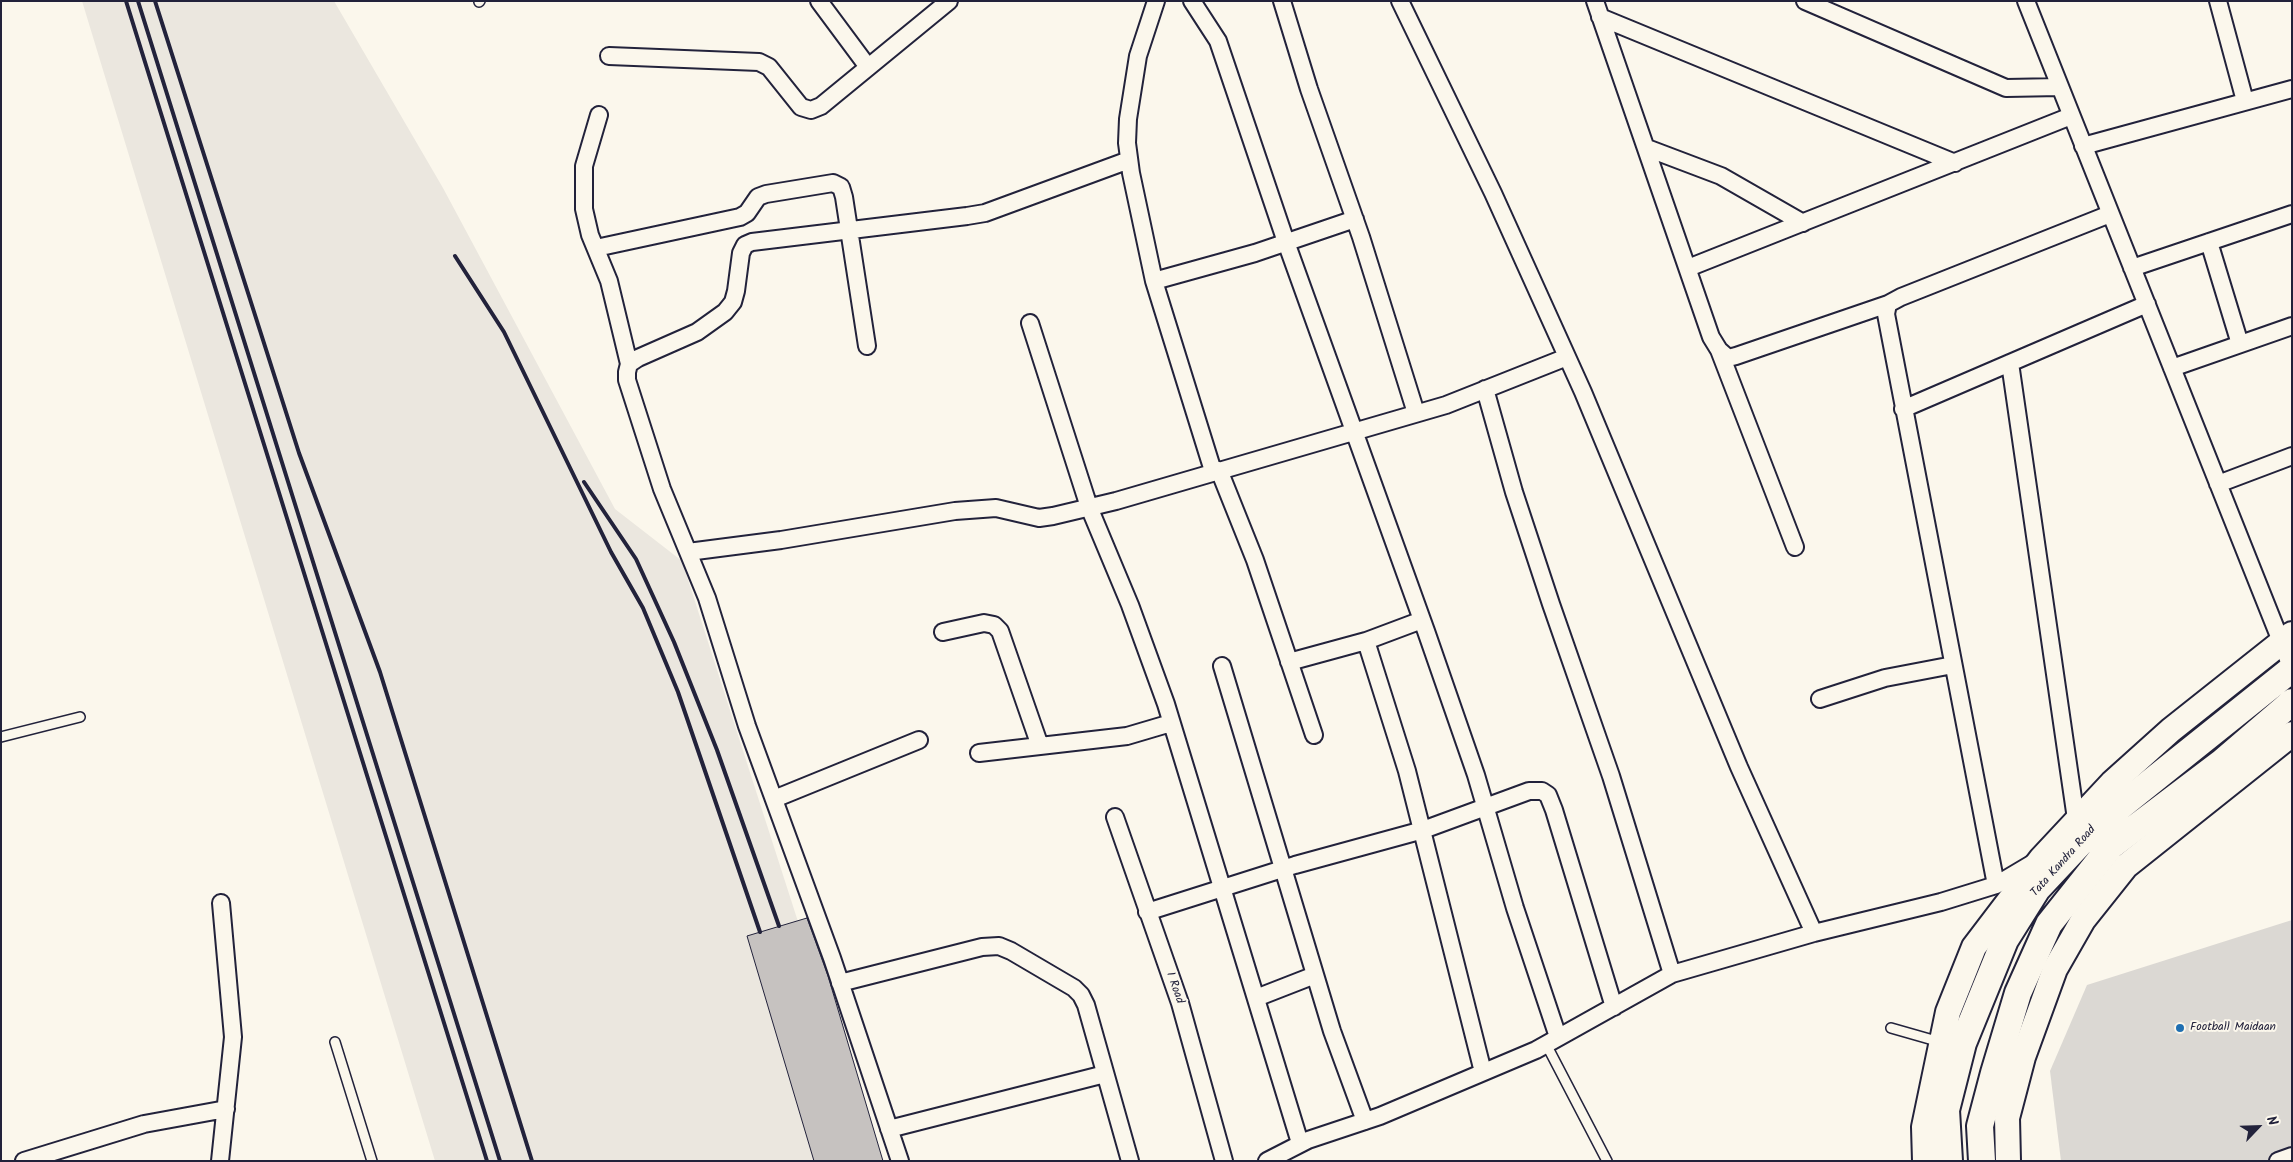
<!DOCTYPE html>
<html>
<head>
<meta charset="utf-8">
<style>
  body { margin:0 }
  #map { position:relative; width:2293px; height:1162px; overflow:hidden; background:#fbf7ec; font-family:Kalam,sans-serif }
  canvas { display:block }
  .frame { position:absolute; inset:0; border:2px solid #22223b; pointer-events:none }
  .north { position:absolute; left:2233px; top:1102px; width:50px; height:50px; -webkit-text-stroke:4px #fbf7ec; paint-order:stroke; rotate:66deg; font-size:14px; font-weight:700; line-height:20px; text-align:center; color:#22223b }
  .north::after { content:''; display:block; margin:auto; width:18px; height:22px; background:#22223b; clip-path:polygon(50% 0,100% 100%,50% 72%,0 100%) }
</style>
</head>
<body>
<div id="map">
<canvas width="2293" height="1162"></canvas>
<div class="frame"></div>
<div class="north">N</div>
</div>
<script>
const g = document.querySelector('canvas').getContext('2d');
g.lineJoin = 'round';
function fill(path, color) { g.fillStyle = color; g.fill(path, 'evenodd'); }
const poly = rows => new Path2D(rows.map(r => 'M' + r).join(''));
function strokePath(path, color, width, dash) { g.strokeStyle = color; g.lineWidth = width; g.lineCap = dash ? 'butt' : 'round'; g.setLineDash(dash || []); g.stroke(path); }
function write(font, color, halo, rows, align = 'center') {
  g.font = font + ' Kalam,sans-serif'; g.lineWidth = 4; g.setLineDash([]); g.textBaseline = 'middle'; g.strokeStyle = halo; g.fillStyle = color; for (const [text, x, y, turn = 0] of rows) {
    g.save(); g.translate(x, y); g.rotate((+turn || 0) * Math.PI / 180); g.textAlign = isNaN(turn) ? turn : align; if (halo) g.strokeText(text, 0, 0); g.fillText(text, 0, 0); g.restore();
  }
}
fill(poly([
  [82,1,334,1,443,188,615,509,682,561,875,1161,435,1161]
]), '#ebe7df');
fill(poly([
  [2292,920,2292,1156,2278,1161,2061,1161,2050,1071,2087,985]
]), '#dbd8d3');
const building = poly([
  [807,918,828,976,883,1161,814,1161,747,936,807,918]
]);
fill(building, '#c6c2c0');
strokePath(building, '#22223b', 1);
const lane = poly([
  [479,2,480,1],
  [1,737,80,717],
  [1891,1028,1940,1042],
  [335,1042,372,1161],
  [1546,1044,1607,1161]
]);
const street = poly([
  [819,1,868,67],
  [1156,1,1138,56,1128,119,1127,143,1131,173,1154,281,1213,471],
  [1192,1,1218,41,1286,242,1426,631,1476,775,1515,908,1558,1037],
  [1282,1,1309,89,1361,237,1416,413],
  [1400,1,1493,193,1583,392,1739,767,1814,933],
  [1595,1,1711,337,1719,350,1728,358,1736,356,1888,304],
  [1805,1,2006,88,2060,87],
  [2026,1,2292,669],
  [2218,1,2245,101],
  [1600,17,1955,163],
  [609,56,759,62,769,67,801,107,811,110,821,106,949,1],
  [599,115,584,166,584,209,590,235,609,281,629,364],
  [2083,146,2292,89],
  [1647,148,1721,176,1803,223],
  [2209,242,2240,344],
  [596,248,740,217,747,213,758,197,766,194,833,183,841,187,844,197,867,346],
  [1688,268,2071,116],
  [2132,268,2292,214],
  [1154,281,1255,253,1355,219],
  [1030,323,1089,507,1130,605,1166,704,1300,1143],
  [1719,350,1795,547],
  [2010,363,2076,819],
  [2172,368,2292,326],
  [1485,389,1514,492,1551,604,1611,776,1672,974],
  [1903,409,2147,304],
  [1219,470,1255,560,1314,735],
  [2218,484,2292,456],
  [688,552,781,540,955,511,996,508,1039,518,1053,516,1116,501,1446,405,1567,357],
  [943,632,984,623,994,625,1000,631,1040,746],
  [1366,641,1407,771,1483,1072],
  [1289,662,1366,641,1422,620],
  [1222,666,1332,1031,1365,1121],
  [1820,699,1885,678,1953,665],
  [979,753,1127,736,1171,723],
  [774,799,919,740],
  [1115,817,1180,1003,1224,1161],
  [1996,885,1886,314,1888,304,1901,297,2110,214],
  [1147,912,1295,865,1423,830,1529,791,1542,791,1548,795,1554,810,1614,1007],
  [840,983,982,947,999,946,1011,951,1074,988,1081,995,1086,1005,1130,1161],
  [1256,998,1315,975],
  [889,1129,1105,1074],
  [24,1161,144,1124,226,1109],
  [220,1161,233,1037,221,903],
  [900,1161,832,958,747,726,707,598,662,489,627,380,627,372,629,364,638,358,697,332,725,312,733,302,736,291,741,253,745,245,752,242,967,216,985,213,1129,160],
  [1267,1161,1308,1140,1380,1116,1536,1050,1672,974,1814,933,1941,902,1996,885,2033,863],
  [2278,1161,2292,1156]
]);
const secondary = poly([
  [1925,1161,1924,1127,1948,1012,1974,947,2041,859,2112,783,2171,730,2292,634],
  [2008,1161,2007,1118,2023,1057,2055,969,2083,920,2126,866,2292,734]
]);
const primary = poly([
  [1949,1161,1946,1110,1963,1043,2005,940,2037,889,2097,825,2292,669],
  [1982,1161,1980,1126,1994,1073,2018,993,2049,924,2111,846,2222,762,2292,702]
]);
strokePath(lane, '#22223b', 12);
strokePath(street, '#22223b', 20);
strokePath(secondary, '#22223b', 28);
strokePath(primary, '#22223b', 30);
strokePath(lane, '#fbf7ec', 9);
strokePath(street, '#fbf7ec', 16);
strokePath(secondary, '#fbf7ec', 24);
strokePath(primary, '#fbf7ec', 26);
strokePath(poly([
  [126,1,487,1161],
  [138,1,500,1161],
  [155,1,299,453,380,672,532,1161],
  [455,256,504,332,611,552,643,608,678,692,760,932],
  [584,482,636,559,674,642,717,750,779,926]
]), '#22223b', 4);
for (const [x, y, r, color] of [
  [2180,1028,5,"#1f6fb2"]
]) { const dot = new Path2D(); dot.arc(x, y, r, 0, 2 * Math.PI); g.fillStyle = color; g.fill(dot); strokePath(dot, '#fbf7ec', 2); }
write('12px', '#22223b', '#fbf7ec', [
  ["Tata Kandra Road",2064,862,-48],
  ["I Road",1174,988,71]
]);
write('12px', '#22223b', '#fbf7ec', [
  ["Football Maidaan",2190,1028]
], 'left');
</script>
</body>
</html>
